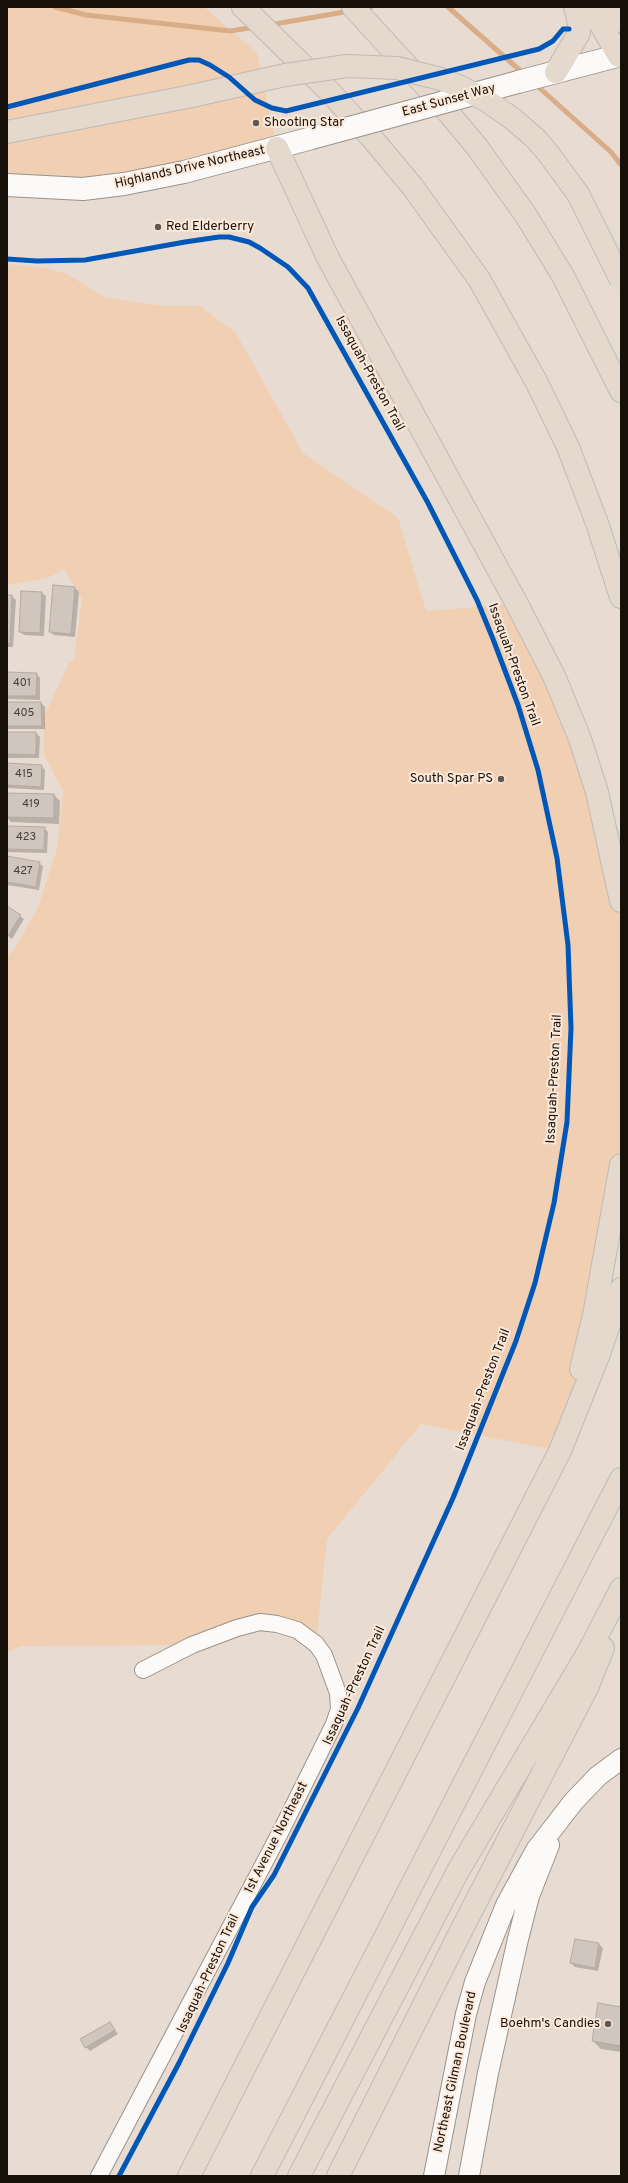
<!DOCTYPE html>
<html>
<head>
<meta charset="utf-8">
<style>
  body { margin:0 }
  #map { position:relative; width:628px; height:2183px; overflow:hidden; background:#e8dcd2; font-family:Overpass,sans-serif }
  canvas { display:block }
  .frame { position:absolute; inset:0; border:8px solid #171009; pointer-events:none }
</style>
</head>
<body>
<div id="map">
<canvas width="628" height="2183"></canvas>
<div class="frame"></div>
</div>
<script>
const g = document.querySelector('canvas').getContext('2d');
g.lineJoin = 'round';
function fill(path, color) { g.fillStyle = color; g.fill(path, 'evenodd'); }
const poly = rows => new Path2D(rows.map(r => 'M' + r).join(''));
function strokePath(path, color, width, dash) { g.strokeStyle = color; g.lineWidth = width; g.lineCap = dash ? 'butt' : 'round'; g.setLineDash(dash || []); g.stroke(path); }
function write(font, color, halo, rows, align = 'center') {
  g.font = font + ' Overpass,sans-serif'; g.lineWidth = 4; g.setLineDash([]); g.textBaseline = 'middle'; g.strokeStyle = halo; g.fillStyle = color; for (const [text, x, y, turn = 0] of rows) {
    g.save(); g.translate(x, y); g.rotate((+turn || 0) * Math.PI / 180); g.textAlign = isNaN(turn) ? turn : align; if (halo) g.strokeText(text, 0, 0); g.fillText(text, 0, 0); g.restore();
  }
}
fill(poly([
  [7,7,204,7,257,53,277,147,184,172,7,186],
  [7,264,46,268,67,274,106,298,166,306,200,306,236,333,303,453,398,518,426,611,517,604,541,650,621,901,621,1165,594,1315,560,1451,421,1424,327,1539,316,1644,277,1624,192,1645,21,1646,7,1653,7,957,15,948,38,907,57,849,63,791,44,755,44,717,69,663,74,660,82,599,64,569,48,578,7,585]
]), '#f0cfb3');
fill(poly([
  [75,588,79,592,75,637,54,635,50,632],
  [42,593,46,596,44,636,24,635,20,632],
  [7,596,12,596,16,600,13,647,7,647],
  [7,673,37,674,40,678,40,700,7,699],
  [7,703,41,703,45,707,45,729,7,729],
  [7,733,36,733,40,737,39,758,7,758],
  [7,764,41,766,45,770,44,790,7,788],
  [7,794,54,795,60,801,59,824,11,822,7,818],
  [7,827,44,828,48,832,47,853,7,852],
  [7,857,39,863,43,866,39,890,7,885],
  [7,907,24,919,12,939,7,935],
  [575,1940,599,1944,603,1948,598,1971,575,1967,571,1963],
  [621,2008,621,2052,601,2049,593,2041],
  [110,2023,118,2034,90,2051,86,2047]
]), '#0003');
strokePath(poly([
  [55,7,86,15,230,31,256,27],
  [448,7,524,74],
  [362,9,371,7],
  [269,25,350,11],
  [534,83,611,152,621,165]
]), '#d8ad87', 5);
const building = poly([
  [53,585,75,587,71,634,49,632,53,585],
  [21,591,42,592,40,633,19,632,21,591],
  [7,595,12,595,10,644,7,643,7,595],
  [7,672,37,673,36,696,7,696,7,672],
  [7,702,41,702,42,726,7,726,7,702],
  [7,732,36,732,36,755,7,754,7,732],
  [7,763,42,765,41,787,7,785,7,763],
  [7,793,54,794,54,818,7,817,7,793],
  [7,826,45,827,44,850,7,849,7,826],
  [7,856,40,862,36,887,7,882,7,856],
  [7,906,21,915,8,936,7,935,7,906],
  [575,1939,599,1943,595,1968,570,1963,575,1939],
  [598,2003,621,2007,621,2046,592,2041,598,2003],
  [110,2022,115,2030,85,2048,80,2039,110,2022]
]);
fill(building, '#d0c6be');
strokePath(building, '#b4aaa2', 1);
const minor = poly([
  [99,2176,280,1833,334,1724,339,1709,338,1693,324,1655,316,1644,297,1630,277,1624,260,1622,237,1628,192,1645,143,1670]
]);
const tertiary = poly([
  [434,2176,466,2014,475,1982,506,1905,536,1850,574,1801,598,1776,621,1759],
  [469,2176,488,2073,518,1939,529,1896,549,1845]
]);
const secondary = poly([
  [518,82,621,55],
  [7,185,83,189,124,184,184,172,312,138]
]);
const motorway = poly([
  [243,7,329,91,371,137,412,186,479,279,537,383,568,447,597,523,621,597],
  [353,7,432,93,477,147,525,214,563,276,621,391],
  [587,7,598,20,619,56],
  [613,7,621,21],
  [556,72,579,33,579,24,575,7],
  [7,132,192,96],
  [277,148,328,258,517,604,555,678,580,739,597,792,621,901],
  [581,1369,594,1315,621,1165],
  [189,2176,560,1451,599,1354,621,1289],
  [262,2176,621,1479],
  [299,2176,458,1871,589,1651,621,1589],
  [338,2176,467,1919,587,1688,603,1648]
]);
strokePath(minor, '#9a928a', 18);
strokePath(tertiary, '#9a928a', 22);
strokePath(secondary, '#9a928a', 24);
strokePath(motorway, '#c0b9b5', 24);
strokePath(minor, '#fcfaf8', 16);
strokePath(tertiary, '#fcfaf8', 20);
strokePath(secondary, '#fcfaf8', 22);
strokePath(motorway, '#e5d9ce', 22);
const secondaryBridge = poly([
  [312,138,518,82]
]);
const motorwayBridge = poly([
  [192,96,285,75,347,66,397,68,441,79,463,88,487,101,513,119,536,139,548,153,578,194,621,280]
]);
strokePath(secondaryBridge, '#9a928a', 24, []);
strokePath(motorwayBridge, '#c0b9b5', 24, []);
strokePath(secondaryBridge, '#fcfaf8', 22);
strokePath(motorwayBridge, '#e5d9ce', 22);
strokePath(poly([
  [7,107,189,60,199,60,210,65,229,77,255,100,272,108,286,111,539,49,553,41,563,29,569,29],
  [7,259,37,261,85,260,185,242,219,237,229,237,249,242,260,248,288,267,308,288,428,503,477,600,493,639,518,705,538,770,557,858,568,945,571,1028,567,1122,554,1203,535,1283,516,1341,453,1498,358,1708,274,1875,252,1907,228,1963,179,2063,119,2176]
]), '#0057b8', 5);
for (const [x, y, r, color] of [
  [256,123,4,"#60574f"],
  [158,227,4,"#60574f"],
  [501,779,4,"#60574f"],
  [608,2024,4,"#60574f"]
]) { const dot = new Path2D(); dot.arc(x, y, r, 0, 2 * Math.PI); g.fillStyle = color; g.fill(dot); strokePath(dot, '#fce9da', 1.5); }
write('11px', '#453e36', null, [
  ["401",22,684],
  ["405",24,714],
  ["415",24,775],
  ["419",31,805],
  ["423",26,838],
  ["427",23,872]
]);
write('13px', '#171009', '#fce9da', [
  ["East Sunset Way",449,101,-15],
  ["Highlands Drive Northeast",190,168,-13],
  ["Issaquah-Preston Trail",369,374,61],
  ["Issaquah-Preston Trail",513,665,70],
  ["Issaquah-Preston Trail",555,1079,-87],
  ["Issaquah-Preston Trail",484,1390,-69],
  ["Issaquah-Preston Trail",355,1686,-65],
  ["1st Avenue Northeast",277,1838,-63],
  ["Issaquah-Preston Trail",209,1974,-65],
  ["Northeast Gilman Boulevard",456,2072,-78]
]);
write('13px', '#171009', '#fce9da', [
  ["Shooting Star",264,123],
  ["Red Elderberry",166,227],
  ["South Spar PS",493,779,"right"],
  ["Boehm's Candies",600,2024,"right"]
], 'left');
</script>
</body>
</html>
